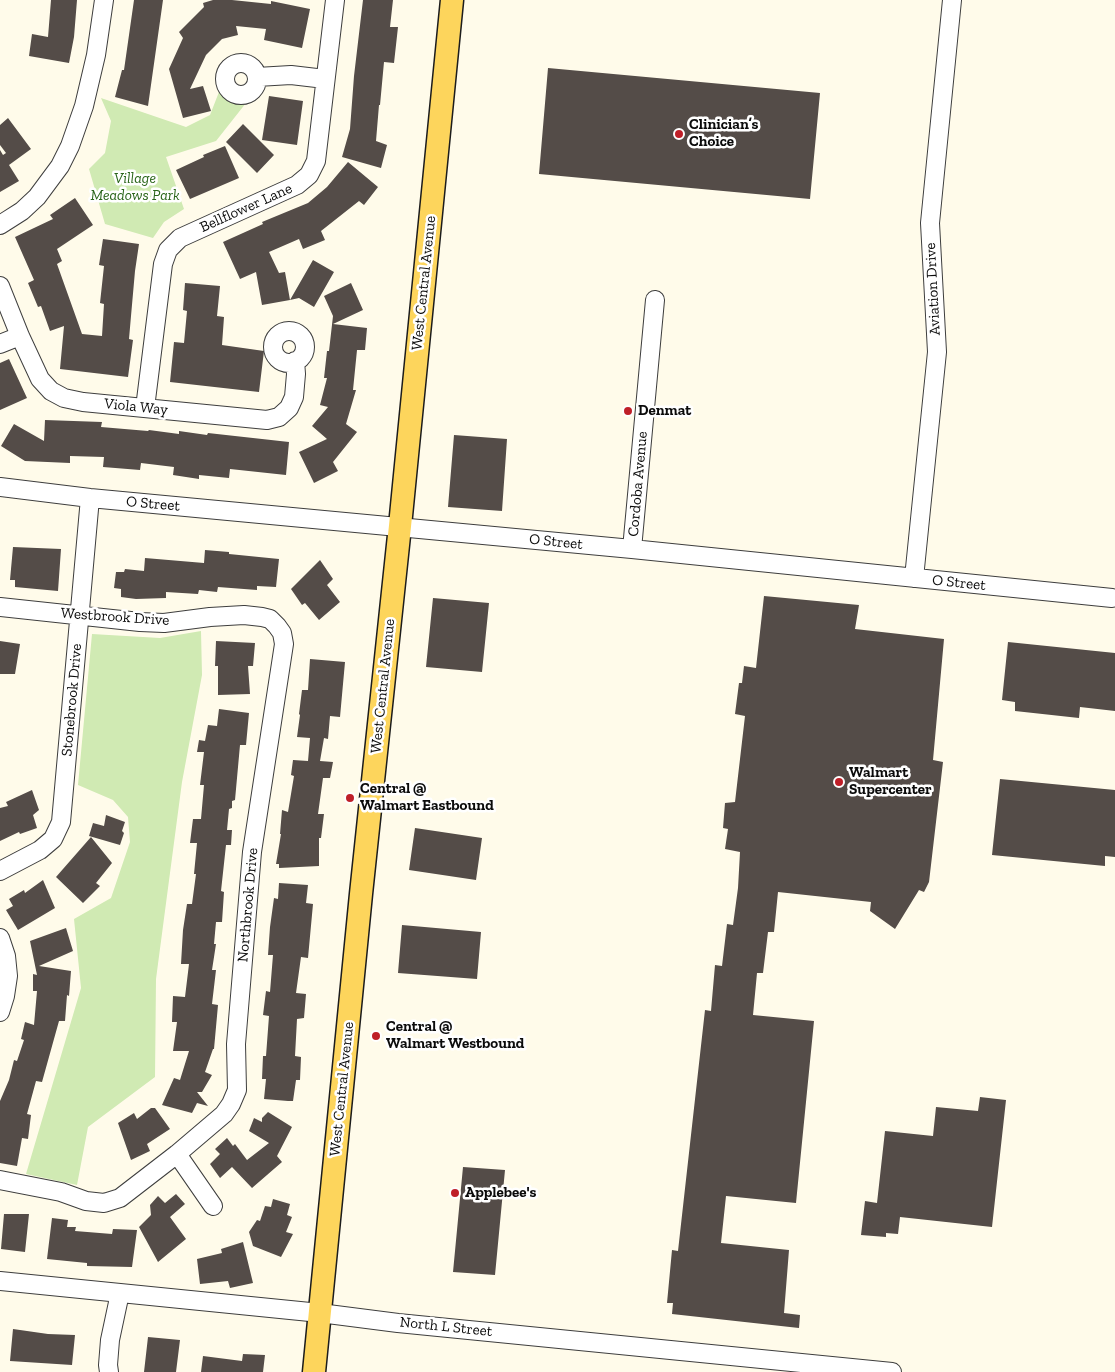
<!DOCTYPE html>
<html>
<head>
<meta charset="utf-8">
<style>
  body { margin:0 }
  canvas { display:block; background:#fffbea }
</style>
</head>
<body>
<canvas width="1115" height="1372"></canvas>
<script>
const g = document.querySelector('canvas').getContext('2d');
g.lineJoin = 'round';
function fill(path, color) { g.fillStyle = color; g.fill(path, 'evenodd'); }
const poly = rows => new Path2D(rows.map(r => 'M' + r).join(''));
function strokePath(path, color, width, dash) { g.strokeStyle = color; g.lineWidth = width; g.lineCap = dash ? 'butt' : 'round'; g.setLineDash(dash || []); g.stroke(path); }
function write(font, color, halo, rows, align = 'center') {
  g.font = font + ' "Zilla Slab",serif'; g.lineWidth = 5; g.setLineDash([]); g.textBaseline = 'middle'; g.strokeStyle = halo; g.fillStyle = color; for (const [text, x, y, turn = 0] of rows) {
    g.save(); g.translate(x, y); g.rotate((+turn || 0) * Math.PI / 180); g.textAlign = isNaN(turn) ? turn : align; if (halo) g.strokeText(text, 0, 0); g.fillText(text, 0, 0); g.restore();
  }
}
fill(poly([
  [219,92,246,103,216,141,166,157,184,209,164,222,153,238,105,224,89,169,105,153,111,121,101,98,186,127,210,115],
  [201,631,202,675,182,782,156,979,155,1077,88,1127,77,1185,26,1174,81,988,74,919,111,898,130,842,128,817,113,800,78,785,92,634,160,638]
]), '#d0eab3');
fill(poly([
  [51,0,77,0,74,37,69,63,29,56,32,34,48,37],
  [134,0,163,0,148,106,115,97,122,70,124,70],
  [213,0,232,0,271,4,271,1,310,9,302,48,264,40,266,29,236,26,238,35,222,39,206,55,190,89,203,86,211,111,183,118,169,69,183,38,179,32,204,7,203,3],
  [363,0,393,0,390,27,398,27,394,63,384,62,380,105,379,105,376,141,387,145,381,168,342,157,350,129,354,76],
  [548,68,820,93,810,199,539,174],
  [269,96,303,101,297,145,262,140],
  [8,118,31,149,9,165,19,181,0,192,0,150,3,155,6,153,0,145,0,125],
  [243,124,274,155,257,173,226,142],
  [225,146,239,178,190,199,176,170,204,157,203,155],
  [348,162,378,187,364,205,359,201,321,231,325,240,303,249,299,239,269,252,279,273,285,272,290,300,262,305,256,272,240,279,223,242,263,224,262,222,308,203,327,187],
  [75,198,93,225,57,249,62,261,57,264,82,334,102,336,104,304,100,303,104,266,99,265,103,239,139,244,135,271,131,316,129,339,133,340,128,377,60,369,64,326,50,331,41,306,38,307,28,283,34,280,15,237,53,219,50,215],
  [313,260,334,272,314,307,299,298,290,300],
  [185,283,220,286,217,316,224,317,222,345,264,351,259,392,170,382,174,342,184,343,187,311,183,310],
  [351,283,363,310,333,324,367,328,365,350,357,350,353,390,356,390,346,424,357,432,333,462,338,471,314,483,299,452,327,439,312,426,328,407,320,405,327,378,324,378,327,351,329,351,333,316,324,296],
  [9,359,27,398,0,410,0,363],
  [45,420,102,422,101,427,148,431,149,430,179,434,179,431,207,435,208,433,289,442,286,475,230,469,229,478,199,475,199,479,173,475,174,467,141,463,140,470,103,467,104,457,70,456,70,463,25,461,1,446,14,424,44,441],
  [454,435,507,439,502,511,448,507],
  [13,547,61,549,58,591,15,587,15,580,10,580],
  [205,550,229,552,229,554,279,559,276,587,257,586,257,590,218,587,217,592,199,590,198,594,166,592,166,598,136,599,121,597,121,589,114,588,116,572,124,572,125,569,144,571,145,558,204,563],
  [320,560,333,579,327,585,340,602,319,620,305,603,302,605,291,589],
  [764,596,859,605,855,629,944,639,933,760,943,762,929,882,924,892,919,890,895,929,870,911,871,902,778,892,774,932,768,932,763,973,757,973,753,1015,814,1021,796,1203,726,1196,721,1243,789,1250,784,1313,800,1315,799,1328,672,1314,673,1303,667,1303,672,1250,678,1251,705,1010,711,1011,715,965,722,966,727,924,733,925,738,888,740,852,725,849,728,829,723,828,725,803,735,802,745,716,735,714,739,683,742,683,744,666,756,668],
  [433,598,489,603,482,672,426,667],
  [0,641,20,644,15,674,0,674],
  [216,641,255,643,253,666,248,666,250,694,218,695,218,666,215,666],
  [1008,642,1115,653,1115,711,1080,707,1079,718,1015,711,1015,702,1002,700],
  [310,659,345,662,340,717,330,716,328,739,324,738,320,761,333,762,330,778,323,778,318,814,324,814,321,838,319,838,319,866,279,868,279,864,276,864,281,834,280,834,282,810,288,812,294,776,291,775,293,760,308,761,310,738,297,737,300,715,299,714,302,690,308,690],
  [219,709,249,713,246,745,240,745,235,800,232,801,232,808,229,809,227,830,232,830,231,845,226,845,221,891,224,892,222,922,216,922,214,944,216,944,212,970,216,970,212,1004,218,1005,214,1049,213,1049,205,1072,212,1075,202,1092,197,1092,208,1106,197,1103,192,1113,162,1105,174,1078,180,1080,189,1051,173,1051,177,1022,172,1022,173,996,185,997,189,964,181,964,183,930,187,904,192,904,196,874,194,874,197,843,190,843,193,819,201,819,204,785,200,785,204,752,197,752,199,740,205,741,208,725,217,726],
  [1000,779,1115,790,1115,857,1105,856,1105,866,992,855],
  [32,790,39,810,33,815,37,828,20,834,19,832,0,841,0,808,8,806,6,802],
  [106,815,125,822,122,831,124,833,120,845,89,836,93,823,104,826],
  [415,828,482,838,476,880,409,870],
  [91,837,112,863,96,883,100,886,83,903,56,877],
  [43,880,55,908,18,930,6,910,13,906,9,899,24,890,25,893],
  [279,883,308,885,306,903,313,904,308,958,301,957,296,993,306,994,304,1018,297,1019,295,1056,301,1057,300,1080,296,1080,293,1101,288,1101,264,1099,266,1079,262,1079,263,1056,266,1056,269,1016,263,1015,266,991,270,992,273,955,268,955,270,927,274,898,278,899],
  [402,925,481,932,477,979,398,973],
  [66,928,73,951,39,966,71,971,69,996,67,995,65,1021,59,1021,42,1082,36,1081,27,1114,31,1115,28,1139,22,1138,17,1166,0,1163,0,1101,9,1080,14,1060,17,1061,24,1040,21,1039,25,1022,34,1025,37,991,33,991,33,974,37,975,30,941],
  [980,1097,1006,1100,992,1227,900,1217,898,1234,886,1233,886,1237,861,1235,865,1201,877,1203,885,1131,933,1136,936,1107,978,1111],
  [151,1108,155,1108,170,1129,147,1144,150,1151,131,1160,118,1123,134,1113,137,1119],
  [268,1112,292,1127,277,1156,282,1162,252,1188,232,1167,220,1178,210,1164,220,1154,215,1149,227,1138,233,1146,235,1144,247,1160,269,1143,249,1131,254,1118,262,1122,262,1118],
  [463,1167,505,1170,495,1275,453,1272],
  [176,1194,185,1204,170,1217,186,1239,158,1262,139,1227,151,1215,150,1205,158,1196,165,1203],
  [273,1199,290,1204,287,1215,292,1217,286,1232,293,1234,281,1257,253,1246,249,1232,257,1220,260,1221,265,1206,271,1207],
  [4,1214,29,1214,25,1252,1,1249],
  [52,1218,68,1220,67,1227,76,1227,75,1231,112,1234,113,1229,137,1230,132,1267,87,1266,87,1263,47,1259],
  [243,1242,253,1283,230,1288,228,1281,200,1284,197,1259,222,1253,221,1249],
  [13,1329,48,1334,75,1335,72,1365,10,1361],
  [148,1337,180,1340,176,1372,144,1372],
  [243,1354,265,1355,263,1372,201,1372,203,1356,242,1361]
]), '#544c48');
const minor = poly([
  '225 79a16 16 0 1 1 32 0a16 16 0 1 1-32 0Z',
  [257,77,291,75,325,79],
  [0,225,22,211,37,197,60,166,70,146,84,106,96,55,104,0],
  [0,286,20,336,40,379,51,391,64,398,83,402,267,420,279,417,289,408,294,397,296,374,295,361],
  '273 347a16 16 0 1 1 32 0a16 16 0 1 1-32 0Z',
  [0,344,20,336],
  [145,408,163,264,168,250,180,238,297,185,309,175,316,161,335,0],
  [0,487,90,498,632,549,1112,598],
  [632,549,655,300],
  [914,578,937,352,930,223,952,0],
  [0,607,140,622,164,623,210,617,244,615,262,617,270,619,277,626,282,633,284,644,252,852,236,1044,237,1090,231,1104,224,1114,177,1154,120,1198,104,1203,86,1201,61,1192,0,1180],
  [0,871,40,850,53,839,61,822,90,498],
  [0,938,6,956,8,976,5,996,0,1012],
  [177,1154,213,1206],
  [0,1281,320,1313,398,1323,892,1372],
  [109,1372,108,1365,110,1340,120,1293]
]);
const major = poly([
  [314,1372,361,894,400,526,452,0]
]);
strokePath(minor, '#3e3e3e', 20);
strokePath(major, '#1c1c1c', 25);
strokePath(minor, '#fff', 18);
strokePath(major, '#fdd55c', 22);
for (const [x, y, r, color] of [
  [679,134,5,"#bf1f28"],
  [628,411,5,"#bf1f28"],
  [839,782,5,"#bf1f28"],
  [350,798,5,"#bf1f28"],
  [376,1036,5,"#bf1f28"],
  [455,1193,5,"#bf1f28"]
]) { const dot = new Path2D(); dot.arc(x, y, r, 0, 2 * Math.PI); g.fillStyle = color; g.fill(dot); strokePath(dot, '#fff', 2); }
write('bold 15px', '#0b0b0b', '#fff', [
  ["Clinician’s",689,125],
  ["Choice",689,142],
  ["Denmat",638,411],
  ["Walmart",849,773],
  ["Supercenter",849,790],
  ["Central @",360,789],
  ["Walmart Eastbound",360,806],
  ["Central @",386,1027],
  ["Walmart Westbound",386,1044],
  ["Applebee's",465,1193]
], 'left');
write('italic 15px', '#2a651a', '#fff', [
  ["Village",135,179],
  ["Meadows Park",135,196]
]);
write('15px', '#0b0b0b', '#fff', [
  ["Bellflower Lane",246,208,-24],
  ["West Central Avenue",424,283,-84],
  ["Aviation Drive",933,289,-93],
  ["Viola Way",136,407,6],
  ["Cordoba Avenue",638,484,-85],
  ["O Street",153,504,5],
  ["O Street",556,542,6],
  ["O Street",959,583,6],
  ["Westbrook Drive",115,617,4],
  ["West Central Avenue",383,686,-84],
  ["Stonebrook Drive",72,700,-85],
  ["Northbrook Drive",248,905,-85],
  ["West Central Avenue",342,1089,-84],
  ["North L Street",446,1327,6]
]);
</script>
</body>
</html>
